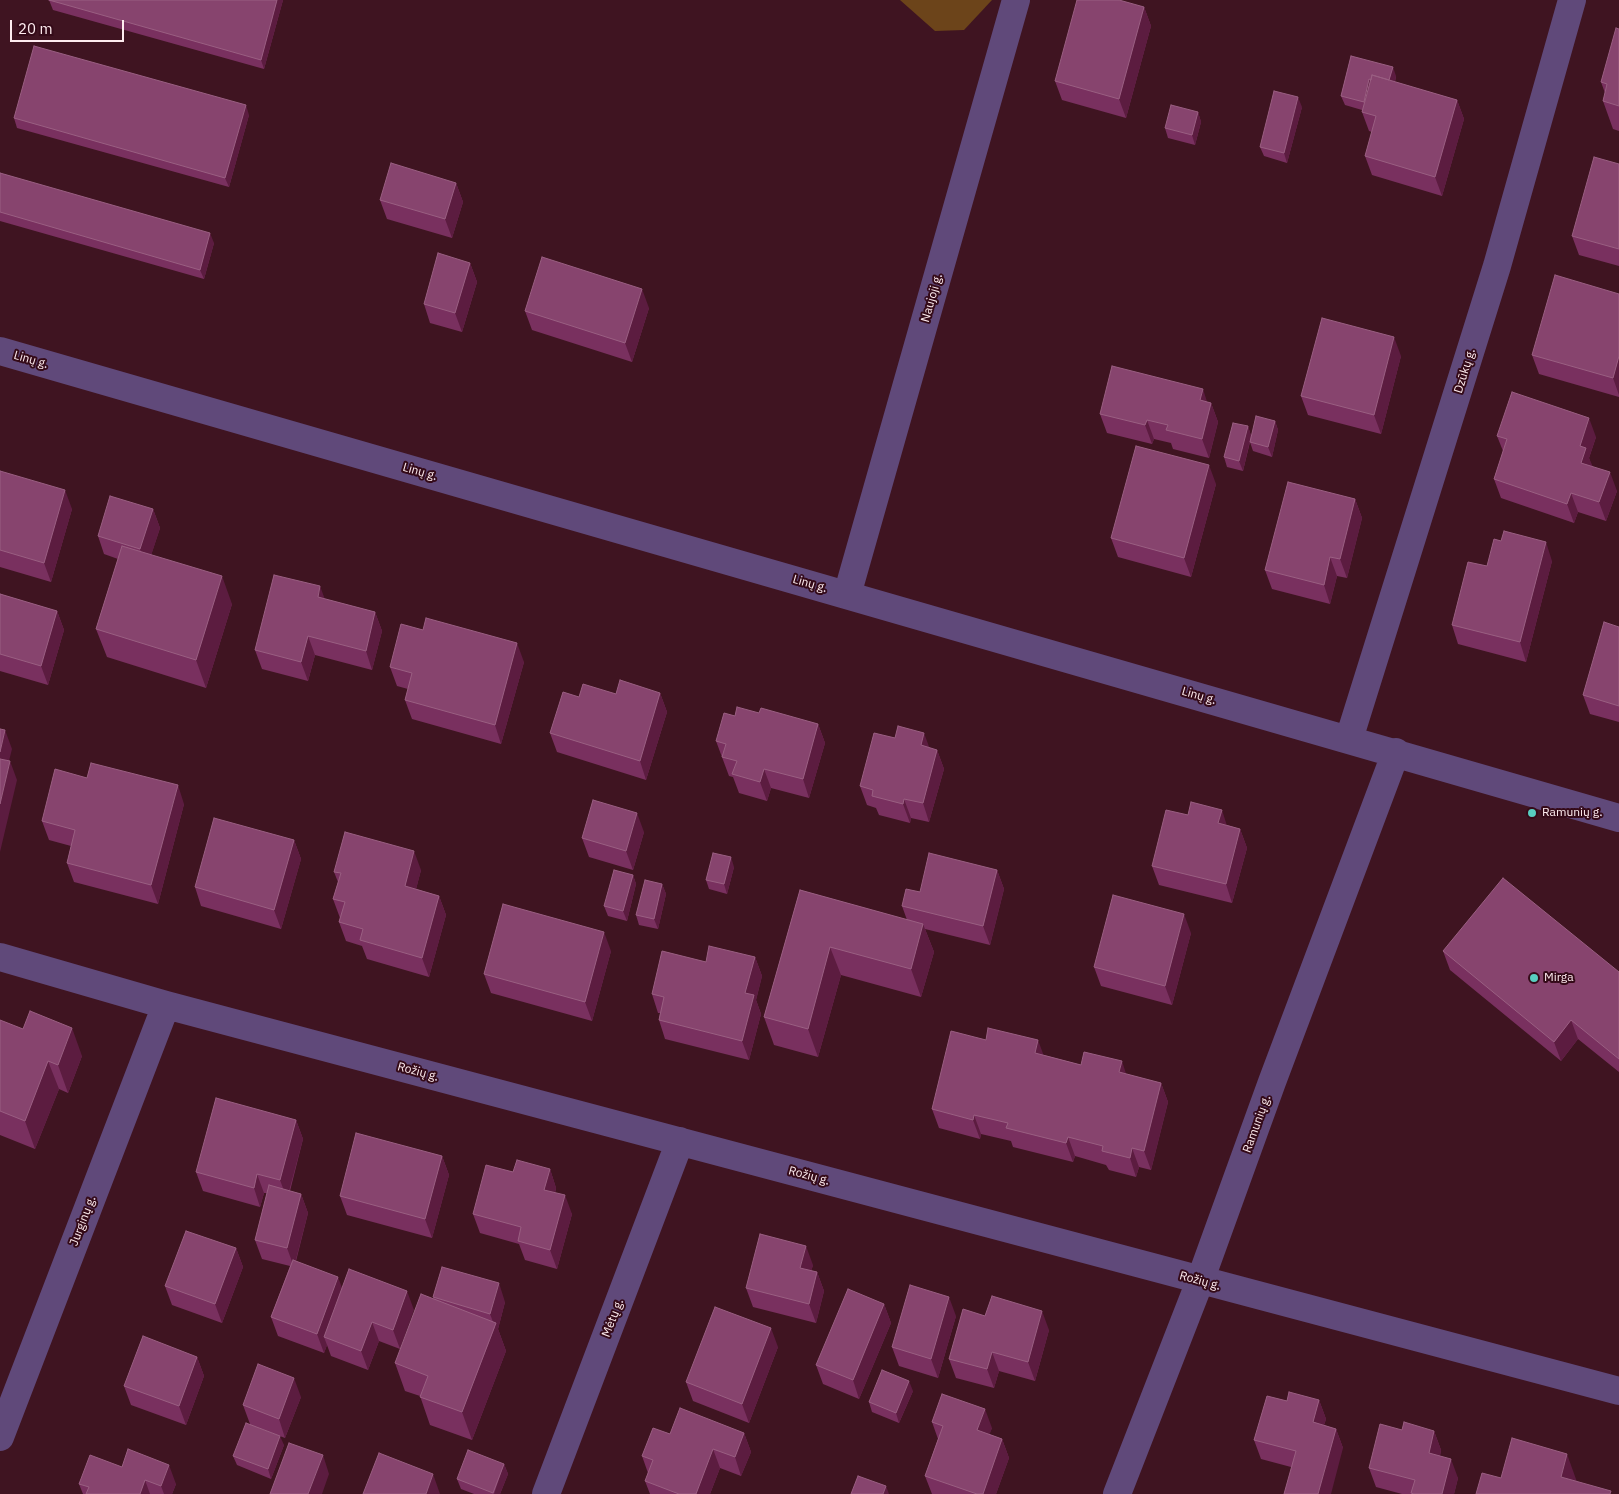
<!DOCTYPE html>
<html>
<head>
<meta charset="utf-8">
<style>
  body { margin:0 }
  #map { position:relative; width:1619px; height:1494px; overflow:hidden; background:#3f1421; font-family:"IBM Plex Sans",sans-serif }
  canvas { display:block }
  .scale { position:absolute; left:10px; top:20px; width:114px; height:22px; box-sizing:border-box; border:2px solid #feecef; border-top:0; padding-left:6px; font-size:15px; line-height:18px; white-space:nowrap; color:#feecef; -webkit-text-stroke:4px #340a18; paint-order:stroke }
</style>
</head>
<body>
<div id="map">
<canvas width="1619" height="1494"></canvas>
<div class="scale">20 m</div>
</div>
<script>
const g = document.querySelector('canvas').getContext('2d');
g.lineJoin = 'round';
function fill(path, color) { g.fillStyle = color; g.fill(path, 'evenodd'); }
const poly = rows => new Path2D(rows.map(r => 'M' + r).join(''));
function strokePath(path, color, width, dash) { g.strokeStyle = color; g.lineWidth = width; g.lineCap = dash ? 'butt' : 'round'; g.setLineDash(dash || []); g.stroke(path); }
function write(font, color, halo, rows, align = 'center') {
  g.font = font + ' "IBM Plex Sans",sans-serif'; g.lineWidth = 4; g.setLineDash([]); g.textBaseline = 'middle'; g.strokeStyle = halo; g.fillStyle = color; for (const [text, x, y, turn = 0] of rows) {
    g.save(); g.translate(x, y); g.rotate((+turn || 0) * Math.PI / 180); g.textAlign = isNaN(turn) ? turn : align; if (halo) g.strokeText(text, 0, 0); g.fillText(text, 0, 0); g.restore();
  }
}
fill(poly([
  [900,0,992,0,964,30,935,31]
]), '#6c441a');
strokePath(poly([
  [0,351,1619,818],
  [847,595,1016,0],
  [1349,739,1497,266,1572,0],
  [0,957,166,1005,1619,1391],
  [0,1437,166,1005],
  [546,1494,680,1141],
  [1117,1494,1200,1281,1272,1082,1396,752]
]), '#60497a', 28);
fill(poly([
  [49,0,283,0,264,69,53,10],
  [1144,7,1151,26,1126,118,1062,100,1055,81],
  [1619,29,1619,131,1613,129,1603,101,1605,93,1601,82],
  [1351,56,1396,76,1395,82,1457,100,1464,119,1442,196,1372,175,1365,156,1372,132,1369,131,1362,112,1362,110,1345,105,1341,96],
  [1302,107,1287,163,1264,156,1260,147],
  [1198,112,1201,122,1195,145,1168,138,1165,128],
  [249,115,229,187,17,128,14,118],
  [1619,164,1619,266,1579,255,1572,236],
  [0,173,214,243,204,279,0,221],
  [456,183,463,202,452,238,387,219,380,200],
  [470,263,477,282,462,332,430,323,424,304],
  [1619,294,1619,397,1539,374,1532,355],
  [649,308,632,362,532,330,525,311],
  [1401,356,1381,434,1308,415,1301,396],
  [1207,402,1211,403,1218,422,1209,458,1173,449,1171,443,1154,439,1152,444,1107,433,1100,414],
  [1275,421,1278,430,1272,457,1253,451,1250,442,1243,471,1227,467,1224,457,1248,426,1251,436],
  [1497,436,1596,437,1589,458,1592,467,1617,491,1606,521,1578,512,1574,523,1501,498,1494,479,1503,451],
  [0,471,72,509,51,582,0,567],
  [1216,484,1191,577,1118,557,1111,538],
  [1355,499,1362,518,1347,578,1337,576,1330,604,1272,589,1265,570],
  [153,509,160,528,151,555,232,604,206,688,107,657,96,629,118,559,104,554,98,536],
  [1552,561,1526,662,1458,644,1452,625,1487,566],
  [0,594,57,611,64,630,48,685,0,671],
  [325,599,375,612,382,631,372,670,315,655,308,681,262,669,255,650],
  [1619,627,1619,722,1590,714,1583,695],
  [423,630,524,662,501,744,412,719,405,700,408,689,397,686,390,667],
  [660,693,667,712,646,780,557,752,550,733,579,697,616,694],
  [759,713,818,724,825,743,809,798,771,788,767,801,739,793,733,777,729,776,716,741,735,716],
  [930,748,937,750,944,769,929,822,911,818,910,823,879,815,876,808,867,805,860,786],
  [184,804,158,904,74,882,67,863,71,846,49,840,42,821],
  [1227,825,1240,829,1247,848,1232,903,1159,885,1152,866],
  [644,832,633,870,589,857,582,838],
  [294,840,301,859,281,929,201,906,195,887],
  [734,867,727,894,709,889,706,880],
  [421,870,416,889,439,896,446,915,429,977,367,959,362,946,346,941,339,922,340,918,333,899,338,882,334,872],
  [997,870,1004,889,990,945,925,929,934,952,921,997,841,975,818,1057,774,1045,764,1017,800,890,907,920,902,906,920,892],
  [633,875,636,884,627,921,608,916,604,906],
  [662,884,666,894,658,929,639,925,636,915],
  [1191,933,1172,1005,1101,986,1094,967],
  [611,951,592,1021,491,993,484,974],
  [1443,951,1619,972,1619,1072,1578,1039,1561,1061,1450,970],
  [755,957,762,976,756,1000,761,1014,749,1060,665,1039,659,1020,660,1013,658,1013,652,994],
  [0,1020,82,1056,68,1093,59,1089,35,1149,0,1135],
  [1044,1055,1081,1065,1126,1074,1161,1083,1168,1102,1151,1170,1139,1167,1136,1177,1109,1170,1106,1165,1075,1156,1073,1162,1013,1147,1011,1141,981,1134,980,1139,939,1128,932,1109],
  [296,1120,303,1139,290,1191,301,1194,308,1213,296,1261,342,1288,407,1291,400,1349,379,1341,368,1370,331,1356,327,1345,324,1353,278,1336,271,1317,290,1266,262,1259,255,1240,267,1193,264,1193,260,1207,203,1191,196,1172],
  [442,1156,449,1175,432,1238,347,1215,340,1196],
  [550,1169,556,1188,555,1193,572,1214,557,1269,525,1260,519,1244,480,1233,473,1214],
  [236,1248,243,1267,222,1323,172,1305,165,1286],
  [813,1265,811,1271,817,1272,824,1291,816,1323,753,1307,746,1288],
  [433,1297,505,1302,498,1329,506,1351,472,1440,430,1425,420,1396,405,1391,395,1363,434,1300],
  [884,1304,891,1323,859,1399,823,1384,816,1365],
  [956,1316,938,1378,899,1366,892,1347],
  [985,1316,1049,1330,1035,1381,999,1371,994,1388,956,1378,949,1359],
  [778,1347,749,1423,693,1401,686,1382],
  [197,1357,204,1376,186,1425,131,1405,124,1386],
  [913,1391,899,1423,872,1412,869,1402],
  [301,1397,285,1438,256,1427,284,1445,271,1479,237,1465,233,1456,250,1424,243,1405],
  [1319,1400,1326,1419,1324,1425,1336,1429,1343,1448,1291,1467,1261,1459,1254,1440,1287,1401],
  [932,1422,992,1428,989,1434,1002,1439,1009,1458,996,1494,932,1494,925,1476,938,1439],
  [1402,1430,1434,1431,1441,1450,1440,1456,1458,1478,1454,1494,1402,1494,1376,1487,1369,1468],
  [744,1433,751,1452,741,1476,720,1468,710,1494,650,1494,645,1481,648,1473,642,1456,670,1434],
  [504,1464,508,1474,500,1494,474,1494,461,1489,457,1479],
  [122,1467,176,1484,172,1494,83,1494,79,1484]
]), '#79305f');
fill(poly([
  [277,0,283,0,264,69,261,60],
  [1144,7,1151,26,1126,118,1119,99],
  [1393,67,1396,76,1392,94,1388,84],
  [1369,79,1373,89,1367,111,1364,102],
  [1298,97,1302,107,1287,163,1284,153],
  [1457,100,1464,119,1442,196,1435,177],
  [246,105,249,115,229,187,225,178],
  [1198,112,1201,122,1195,145,1192,135],
  [456,183,463,202,452,238,445,219],
  [210,233,214,243,204,279,200,270],
  [470,263,477,282,462,332,455,313],
  [642,289,649,308,632,362,625,343],
  [1394,337,1401,356,1381,434,1374,415],
  [1619,356,1619,395,1613,378],
  [1203,389,1209,408,1200,400],
  [1211,403,1218,422,1209,458,1202,439],
  [1589,418,1596,437,1589,458,1593,467,1581,463,1580,446],
  [1147,420,1154,439,1152,444,1145,425],
  [1275,421,1278,430,1272,457,1268,447],
  [1248,426,1251,436,1243,471,1239,461],
  [1209,465,1216,484,1191,577,1184,558],
  [1610,472,1617,491,1606,521,1599,502],
  [65,490,72,509,51,582,44,563],
  [1571,493,1578,512,1574,523,1567,504],
  [1355,499,1362,518,1347,578,1340,559],
  [153,509,160,528,147,568,140,549],
  [1546,542,1552,561,1526,662,1520,642],
  [1330,557,1337,576,1330,604,1324,585],
  [222,576,232,604,206,688,196,660],
  [320,586,327,605,318,597],
  [57,611,64,630,48,685,41,666],
  [375,612,382,631,372,670,366,651],
  [308,636,315,655,308,681,301,662],
  [517,643,524,662,501,744,495,725],
  [660,693,667,712,646,780,640,761],
  [818,724,825,743,809,798,803,779],
  [5,730,12,749,5,777,0,763,0,752],
  [924,733,931,752,921,745],
  [937,750,944,769,929,822,923,803],
  [10,761,17,780,0,852,0,804],
  [764,769,771,788,767,801,760,782],
  [178,785,184,804,158,904,151,885],
  [904,799,911,818,910,823,903,804],
  [1222,810,1228,829,1218,823],
  [637,813,644,832,633,870,626,851],
  [1240,829,1247,848,1232,903,1226,884],
  [294,840,301,859,281,929,274,910],
  [414,851,421,870,412,905,405,886],
  [731,857,734,867,727,894,724,884],
  [997,870,1004,889,990,945,983,926],
  [633,875,636,884,627,921,623,911],
  [662,884,666,894,658,929,654,919],
  [439,896,446,915,429,977,422,958],
  [1184,914,1191,933,1172,1005,1165,986],
  [923,924,934,952,921,997,911,969],
  [604,932,611,951,592,1021,585,1002],
  [830,947,841,975,818,1057,808,1029],
  [755,957,762,976,756,1000,761,1014,749,1060,742,1041,745,993],
  [1571,1020,1578,1039,1561,1061,1554,1042],
  [72,1028,82,1056,68,1093,58,1065],
  [1038,1040,1045,1059,1035,1053],
  [48,1061,59,1089,35,1149,25,1121],
  [1122,1061,1128,1080,1119,1072],
  [1161,1083,1168,1102,1151,1170,1144,1151],
  [974,1115,981,1134,980,1139,973,1120],
  [296,1120,303,1139,287,1199,280,1180],
  [1068,1137,1075,1156,1073,1162,1066,1143],
  [1132,1148,1139,1167,1136,1177,1130,1158],
  [442,1156,449,1175,432,1238,425,1219],
  [550,1169,556,1188,551,1209,544,1190],
  [257,1174,264,1193,260,1207,254,1188],
  [301,1194,308,1213,294,1267,287,1248],
  [565,1195,572,1214,557,1269,550,1250],
  [806,1246,813,1265,807,1287,800,1268],
  [236,1248,243,1267,222,1323,215,1304],
  [817,1272,824,1291,816,1323,809,1304],
  [338,1277,345,1296,324,1337,327,1345,324,1353,317,1334],
  [499,1283,505,1302,498,1329,506,1351,472,1440,462,1412,495,1327,490,1314],
  [407,1291,414,1310,400,1349,393,1330],
  [949,1297,956,1316,938,1378,931,1359],
  [884,1304,891,1323,859,1399,853,1380],
  [1042,1311,1049,1330,1035,1381,1028,1362],
  [372,1322,379,1341,368,1370,361,1351],
  [771,1328,778,1347,749,1423,742,1404],
  [992,1352,999,1371,994,1388,987,1369],
  [197,1357,204,1376,186,1425,179,1406],
  [294,1378,301,1397,285,1438,279,1419],
  [909,1381,913,1391,899,1423,896,1413],
  [1319,1400,1326,1419,1319,1441,1313,1422],
  [985,1409,992,1428,984,1449,977,1430],
  [1336,1429,1343,1448,1331,1494,1318,1494],
  [1434,1431,1441,1450,1436,1472,1429,1453],
  [744,1433,751,1452,741,1476,735,1457],
  [280,1436,284,1445,271,1479,268,1469],
  [1002,1439,1009,1458,996,1494,983,1494],
  [713,1449,720,1468,710,1494,696,1494],
  [1567,1454,1577,1482,1561,1477],
  [323,1455,329,1474,322,1494,308,1494],
  [1451,1459,1458,1478,1454,1494,1442,1494],
  [504,1464,508,1474,500,1494,494,1494],
  [169,1465,176,1484,172,1494,164,1494,161,1486],
  [433,1474,440,1494,426,1494],
  [145,1480,150,1494,140,1494],
  [886,1486,889,1494,883,1494]
]), '#5c1c40');
const building = poly([
  [49,0,277,0,261,60,49,0],
  [1077,0,1119,0,1144,7,1119,99,1055,81,1077,0],
  [1616,28,1619,29,1619,106,1603,101,1607,84,1601,82,1616,28],
  [34,46,246,105,225,178,14,118,34,46],
  [1351,56,1393,67,1389,80,1372,75,1371,80,1369,79,1364,102,1341,96,1351,56],
  [1372,75,1457,100,1435,177,1365,156,1376,116,1362,112,1372,75],
  [1274,91,1298,97,1284,153,1260,147,1274,91],
  [1171,105,1198,112,1192,135,1165,128,1171,105],
  [1594,157,1619,164,1619,249,1572,236,1594,157],
  [391,163,456,183,445,219,380,200,391,163],
  [0,173,210,233,200,270,0,212,0,173],
  [438,253,470,263,455,313,424,304,438,253],
  [542,257,642,289,625,343,525,311,542,257],
  [1555,275,1619,294,1619,356,1613,378,1532,355,1555,275],
  [1322,318,1394,337,1374,415,1301,396,1322,318],
  [1112,366,1203,389,1200,400,1211,403,1202,439,1166,430,1168,425,1147,420,1145,425,1100,414,1112,366],
  [1512,392,1589,418,1580,446,1586,448,1581,463,1610,472,1599,502,1571,493,1567,504,1494,479,1507,439,1497,436,1512,392],
  [1256,416,1275,421,1268,447,1250,442,1256,416],
  [1233,423,1248,426,1239,461,1224,457,1233,423],
  [1136,446,1209,465,1184,558,1111,538,1136,446],
  [0,471,65,490,44,563,0,550,0,471],
  [1288,482,1355,499,1340,559,1330,557,1324,585,1265,570,1288,482],
  [110,496,153,509,140,549,98,536,110,496],
  [1504,531,1546,542,1520,642,1452,625,1468,562,1487,566,1494,539,1501,541,1504,531],
  [122,546,222,576,196,660,96,629,122,546],
  [274,575,320,586,318,597,375,612,366,651,308,636,301,662,255,650,274,575],
  [0,594,57,611,41,666,0,654,0,594],
  [426,618,517,643,495,725,405,700,412,673,390,667,401,624,423,630,426,618],
  [1604,622,1619,627,1619,706,1583,695,1604,622],
  [620,680,660,693,640,761,550,733,563,692,579,697,583,684,616,694,620,680],
  [737,707,759,713,761,708,818,724,803,779,764,769,760,782,732,774,737,761,722,757,726,744,716,741,724,713,735,716,737,707],
  [898,726,924,733,921,745,937,750,923,803,904,799,903,804,872,796,873,790,860,786,874,733,895,738,898,726],
  [0,729,5,730,0,752,0,729],
  [0,759,10,761,0,804,0,759],
  [91,763,178,785,151,885,67,863,75,830,42,821,55,769,87,778,91,763],
  [593,800,637,813,626,851,582,838,593,800],
  [1191,802,1222,810,1218,823,1240,829,1226,884,1152,866,1166,810,1188,815,1191,802],
  [214,818,294,840,274,910,195,887,214,818],
  [345,832,414,851,405,886,439,896,422,958,360,940,363,929,339,922,345,902,333,899,341,873,334,872,345,832],
  [713,853,731,857,724,884,706,880,713,853],
  [929,853,997,870,983,926,902,906,906,889,920,892,929,853],
  [614,870,633,875,623,911,604,906,614,870],
  [1503,878,1619,972,1619,1059,1571,1020,1554,1042,1443,951,1503,878],
  [645,880,662,884,654,919,636,915,645,880],
  [800,890,923,924,911,969,830,947,808,1029,764,1017,800,890],
  [1113,895,1184,914,1165,986,1094,967,1113,895],
  [503,904,604,932,585,1002,484,974,503,904],
  [709,946,755,957,745,993,754,995,742,1041,659,1020,664,997,652,994,662,951,706,962,709,946],
  [30,1011,72,1028,58,1065,48,1061,25,1121,0,1111,0,1020,23,1029,30,1011],
  [988,1028,1038,1040,1035,1053,1081,1065,1084,1052,1122,1061,1119,1072,1161,1083,1144,1151,1132,1148,1130,1158,1102,1151,1103,1146,1068,1137,1066,1143,1006,1128,1008,1123,974,1115,973,1120,932,1109,951,1031,986,1040,988,1028],
  [216,1098,296,1120,280,1180,257,1174,254,1188,196,1172,216,1098],
  [356,1133,442,1156,425,1219,340,1196,356,1133],
  [517,1160,550,1169,544,1190,565,1195,550,1250,518,1241,521,1227,473,1214,486,1165,513,1172,517,1160],
  [269,1185,301,1194,287,1248,255,1240,269,1185],
  [186,1231,236,1248,215,1304,165,1286,186,1231],
  [760,1234,806,1246,800,1268,817,1272,809,1304,746,1288,760,1234],
  [293,1260,338,1277,317,1334,271,1317,293,1260],
  [442,1267,499,1283,490,1314,433,1297,442,1267],
  [349,1269,407,1291,393,1330,372,1322,361,1351,324,1337,349,1269],
  [910,1285,949,1297,931,1359,892,1347,910,1285],
  [848,1289,884,1304,853,1380,816,1365,848,1289],
  [421,1294,496,1323,462,1412,420,1397,428,1376,395,1363,421,1294],
  [992,1296,1042,1311,1028,1362,992,1352,987,1369,949,1359,963,1309,985,1316,992,1296],
  [715,1307,771,1328,742,1404,686,1382,715,1307],
  [143,1336,197,1357,179,1406,124,1386,143,1336],
  [258,1364,294,1378,279,1419,243,1405,258,1364],
  [882,1370,909,1381,896,1413,869,1402,882,1370],
  [1289,1392,1319,1400,1313,1422,1336,1429,1318,1494,1284,1494,1296,1451,1254,1440,1267,1396,1287,1401,1289,1392],
  [942,1394,985,1409,977,1430,1002,1439,983,1494,977,1494,925,1476,943,1426,932,1422,942,1394],
  [680,1408,744,1433,735,1457,713,1449,696,1494,679,1494,645,1481,653,1460,642,1456,653,1428,670,1434,680,1408],
  [1404,1422,1434,1431,1429,1453,1451,1459,1442,1494,1414,1494,1411,1493,1415,1480,1369,1468,1380,1424,1402,1430,1404,1422],
  [246,1423,280,1436,268,1469,233,1456,246,1423],
  [1512,1438,1567,1454,1561,1477,1611,1491,1610,1494,1476,1494,1482,1473,1501,1478,1512,1438],
  [289,1443,323,1455,308,1494,270,1494,289,1443],
  [128,1449,169,1465,161,1486,145,1480,140,1494,86,1494,89,1487,79,1484,90,1455,122,1467,128,1449],
  [468,1450,504,1464,493,1493,457,1479,468,1450],
  [379,1453,433,1474,426,1494,363,1494,379,1453],
  [858,1476,886,1486,883,1494,851,1494,858,1476]
]);
fill(building, '#87446e');
strokePath(building, '#9a5f82', 1);
for (const [x, y, r, color] of [
  [1532,813,5,"#58cec0"],
  [1534,978,5,"#58cec0"]
]) { const dot = new Path2D(); dot.arc(x, y, r, 0, 2 * Math.PI); g.fillStyle = color; g.fill(dot); strokePath(dot, '#340a18', 2); }
write('12px', '#feecef', '#340a18', [
  ["Naujoji g.",932,298,-74],
  ["Linų g.",31,360,16],
  ["Dzūkų g.",1465,371,-73],
  ["Linų g.",420,472,16],
  ["Linų g.",810,584,16],
  ["Linų g.",1199,696,16],
  ["Rožių g.",418,1072,15],
  ["Ramunių g.",1257,1124,-70],
  ["Rožių g.",809,1176,15],
  ["Jurginų g.",83,1221,-69],
  ["Rožių g.",1200,1281,15],
  ["Mėtų g.",613,1318,-69]
]);
write('12px', '#feecef', '#340a18', [
  ["Ramunių g.",1542,813],
  ["Mirga",1544,978]
], 'left');
</script>
</body>
</html>
